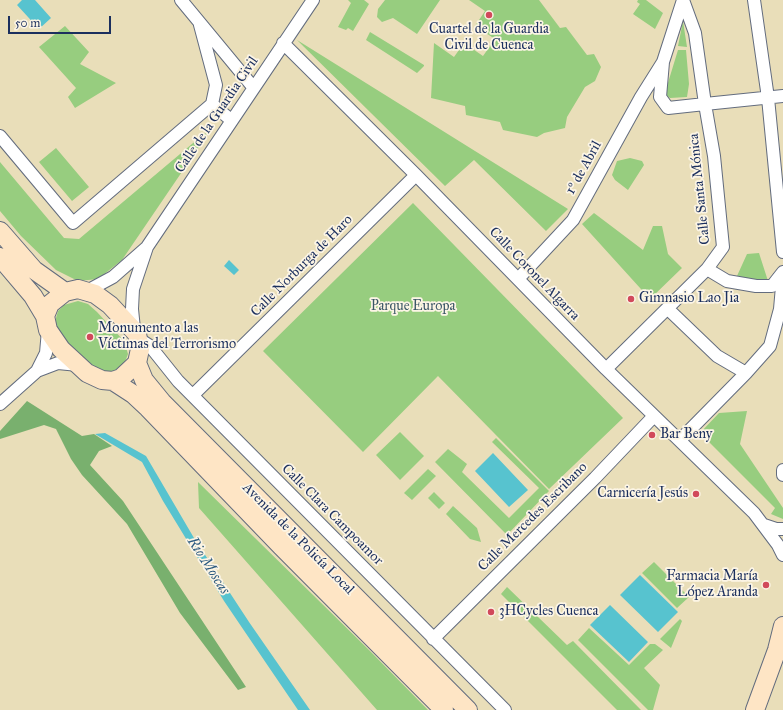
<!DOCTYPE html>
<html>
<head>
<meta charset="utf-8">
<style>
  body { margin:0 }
  #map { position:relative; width:783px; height:710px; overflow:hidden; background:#e9deb9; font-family:"IM FELL Great Primer",serif }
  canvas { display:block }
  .scale { position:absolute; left:8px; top:16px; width:103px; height:18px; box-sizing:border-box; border:2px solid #1b2f5e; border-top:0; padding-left:5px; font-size:12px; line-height:14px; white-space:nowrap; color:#1b2f5e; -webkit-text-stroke:3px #fcf5e5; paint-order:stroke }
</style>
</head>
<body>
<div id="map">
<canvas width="783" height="710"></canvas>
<div class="scale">50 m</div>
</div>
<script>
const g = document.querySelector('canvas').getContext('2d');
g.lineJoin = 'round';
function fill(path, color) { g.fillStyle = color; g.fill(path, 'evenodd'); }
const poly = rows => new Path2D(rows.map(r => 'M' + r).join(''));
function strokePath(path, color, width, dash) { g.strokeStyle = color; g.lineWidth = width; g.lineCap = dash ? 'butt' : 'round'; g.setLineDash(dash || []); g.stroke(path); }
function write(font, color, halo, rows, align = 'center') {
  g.font = font + ' "IM FELL Great Primer",serif'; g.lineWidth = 3.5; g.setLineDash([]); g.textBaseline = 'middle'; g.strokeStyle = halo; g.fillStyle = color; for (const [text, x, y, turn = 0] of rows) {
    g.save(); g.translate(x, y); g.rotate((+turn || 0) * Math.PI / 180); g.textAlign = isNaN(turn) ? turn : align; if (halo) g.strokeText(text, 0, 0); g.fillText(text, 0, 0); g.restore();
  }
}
fill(poly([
  [348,0,364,0,369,4,353,31,348,28,346,30,338,27,351,3],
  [385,0,440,0,417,34,393,18,382,22,377,17,378,9],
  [469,0,539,0,560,28,566,27,587,55,594,54,601,67,595,81,585,87,567,117,565,128,544,133,537,137,503,130,500,122,466,115,465,106,431,98,434,43,454,57,464,43,483,56,495,39,475,26,485,11],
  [638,0,646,0,663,13,655,29,633,14,640,4,637,2],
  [683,21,687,47,678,46],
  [65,26,89,52,80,64,116,83,75,108,68,97,76,88,39,47],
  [370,32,424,65,424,66,417,73,366,40],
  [297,40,568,209,546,231,474,160,445,186],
  [678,50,686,50,689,84,687,97,670,98,666,95,667,86],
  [205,133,207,135,122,260,98,279,78,281,56,270,21,236,0,211,0,162,64,238,79,239],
  [56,148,89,187,72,201,39,162],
  [630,158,642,161,644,165,628,190,615,180,612,175,617,161],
  [413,203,623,418,549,489,438,376,363,452,263,351],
  [594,213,643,250,653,226,662,226,668,254,682,268,650,299,582,224],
  [759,253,768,281,756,283,737,276,747,254],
  [78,301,88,304,97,312,124,341,128,354,125,362,115,372,101,374,72,352,54,325,58,311,64,305],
  [747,411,740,444,783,508,783,519,771,514,775,508,700,433,719,413],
  [400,432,424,456,400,480,376,455],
  [496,438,549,491,507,535,435,462,448,449,467,464,462,472,509,518,539,488,492,442],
  [428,469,436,476,412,500,404,493],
  [198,482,369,650,428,710,377,710,199,508],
  [434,492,445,503,439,509,428,498],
  [453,506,477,528,481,542,470,539,446,514],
  [654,562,689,597,677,608,642,573],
  [507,587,567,645,573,641,641,710,617,710,501,594],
  [680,619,682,621,671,648,660,639],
  [589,628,629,665,650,644,655,644,663,650,644,668,660,685,653,710,648,710,578,640]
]), '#97cd7f');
fill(poly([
  [27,401,82,436,94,434,112,446,99,451,90,465,123,501,246,687,238,690,180,613,127,524,82,475,71,459,56,429,44,425,0,439,0,431]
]), '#79b06e');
fill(poly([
  [22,0,35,0,51,18,39,29,17,5],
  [229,260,239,270,234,275,224,266],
  [105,433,146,456,194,538,249,622,310,710,298,710,266,663,224,601,163,501,142,462,95,434],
  [493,453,528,490,509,507,475,471],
  [640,575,678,612,658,632,620,595],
  [610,605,648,642,629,662,590,625]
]), '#57c3cf');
const street = poly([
  [181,0,253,87],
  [683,0,695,33,705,104,668,108,660,97,663,62,683,0],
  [754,0,768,98,783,252],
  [200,25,216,85,212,104],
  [283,43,416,175,606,369,754,513,778,545,783,555],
  [212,104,231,120],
  [0,136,73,223,212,104],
  [707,269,727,281,756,286,772,286,783,272],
  [518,279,573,220,641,97,663,62],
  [87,291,113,277,146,248],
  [668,309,717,356,746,373],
  [134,329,132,309,133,289,147,247,313,0],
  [139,339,150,346,178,381,505,710],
  [606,369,707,269,723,247,714,156,705,104,783,96],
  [37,371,46,353,48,330],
  [193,395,416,175],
  [0,404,37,371,58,363,78,365],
  [680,440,746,373,770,346,780,309,783,275],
  [783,470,783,475],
  [764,525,776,529,783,529],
  [433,639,595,478,654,416]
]);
const secondary = poly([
  [0,231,34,270,65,292],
  [0,257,33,296,45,316],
  [78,289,95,294,110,305,137,334,140,349,137,363,121,378,113,381,102,380,87,373,61,349,48,330,45,316,50,304,65,292,78,289],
  [137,363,144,380,162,402,468,710],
  [113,381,133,394,148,408,281,546,444,710],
  [755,710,777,650,783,626]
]);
strokePath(street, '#636c7e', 14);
strokePath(secondary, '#636c7e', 20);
strokePath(street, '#fff', 12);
strokePath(secondary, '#fee5c5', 18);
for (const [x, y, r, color] of [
  [489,15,4,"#d1495b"],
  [631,299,4,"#d1495b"],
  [90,337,4,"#d1495b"],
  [652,435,4,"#d1495b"],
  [696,494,4,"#d1495b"],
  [766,585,4,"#d1495b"],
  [491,612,4,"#d1495b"]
]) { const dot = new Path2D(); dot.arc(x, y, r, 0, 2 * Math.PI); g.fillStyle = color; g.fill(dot); strokePath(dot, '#fcf5e5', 1.5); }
write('14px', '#1b2f5e', '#fcf5e5', [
  ["Cuartel de la Guardia",489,30,"center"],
  ["Civil de Cuenca",489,46,"center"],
  ["Gimnasio Lao Jia",639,299],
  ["Monumento a las",98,329],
  ["Víctimas del Terrorismo",98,345],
  ["Bar Beny",660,435],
  ["Carnicería Jesús",688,494,"right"],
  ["Farmacia María",758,577,"right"],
  ["López Aranda",758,593,"right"],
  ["3HCycles Cuenca",499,612]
], 'left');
write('14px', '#1b2f5e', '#fcf5e5', [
  ["Calle de la Guardia Civil",217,115,-56],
  ["1º de Abril",584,168,-61],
  ["Calle Santa Mónica",700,189,-96],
  ["Calle Norburga de Haro",302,266,-45],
  ["Calle Coronel Algarra",534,274,46],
  ["Calle Clara Campoamor",332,515,45],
  ["Calle Mercedes Escribano",533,517,-45],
  ["Avenida de la Policía Local",298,539,45]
]);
write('14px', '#3a5666', '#fcf5e5', [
  ["Parque Europa",413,307]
]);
write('italic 15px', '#2d5b80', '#fcf5e5', [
  ["Rio Moscas",208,566,57]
]);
</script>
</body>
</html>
